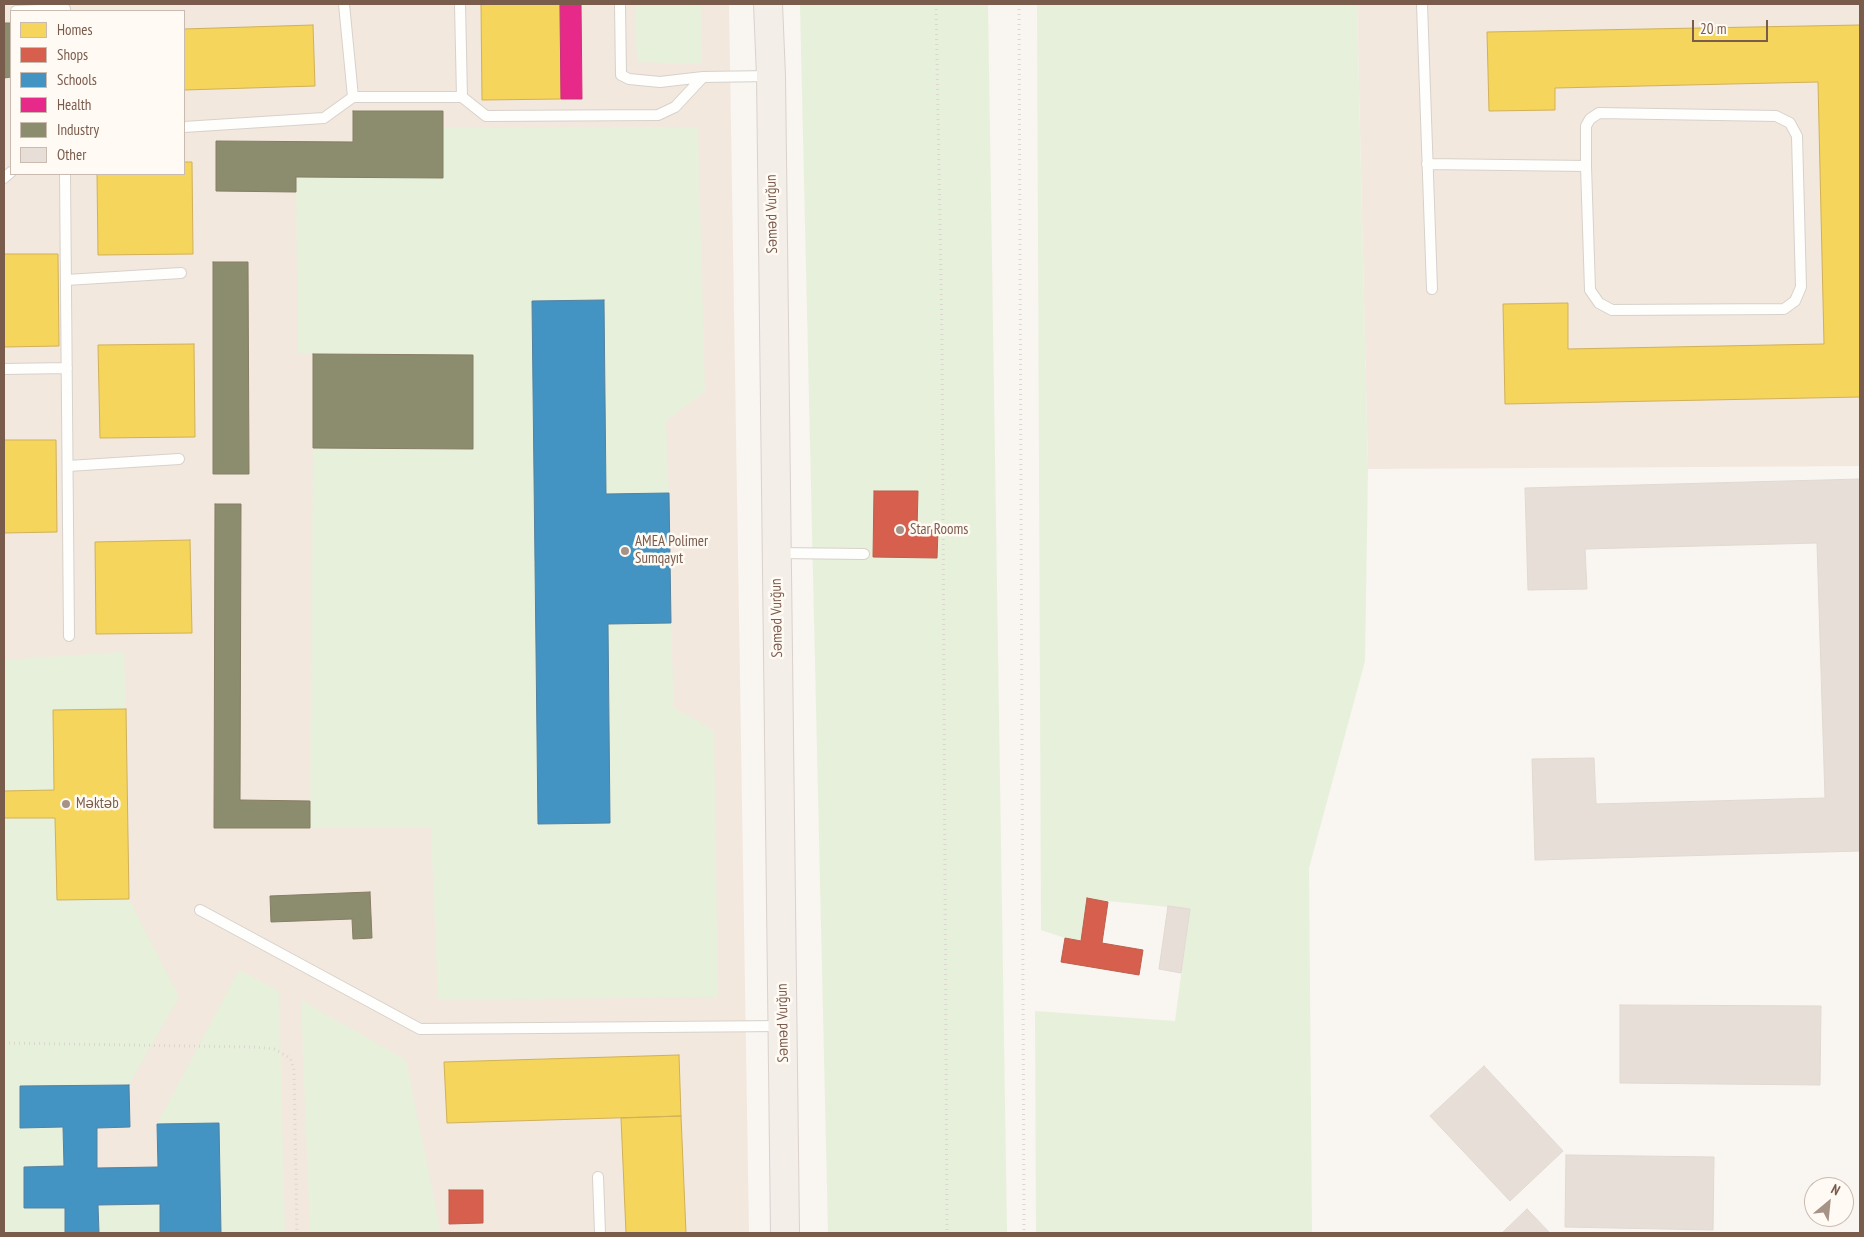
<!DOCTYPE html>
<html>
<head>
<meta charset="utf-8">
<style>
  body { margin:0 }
  #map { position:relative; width:1864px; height:1237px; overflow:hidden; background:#f9f5f0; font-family:"PT Sans Narrow",sans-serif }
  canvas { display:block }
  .frame { position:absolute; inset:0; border:5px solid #7a5c4d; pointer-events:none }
  .legend { position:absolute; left:10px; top:10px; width:175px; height:165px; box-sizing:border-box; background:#fffaf3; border:1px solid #cabbb1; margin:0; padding:6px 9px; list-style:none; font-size:15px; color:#7a5c4d }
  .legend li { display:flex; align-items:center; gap:10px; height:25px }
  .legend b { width:25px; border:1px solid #cabbb1 }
  .north { position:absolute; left:1804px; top:1177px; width:50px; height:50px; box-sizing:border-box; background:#fffaf3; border:1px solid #cabbb1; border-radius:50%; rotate:28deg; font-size:14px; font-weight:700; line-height:20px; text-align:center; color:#7a5c4d }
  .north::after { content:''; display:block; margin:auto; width:18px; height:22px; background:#a69286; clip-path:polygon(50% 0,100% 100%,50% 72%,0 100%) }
  .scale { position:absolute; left:1692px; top:20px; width:76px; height:22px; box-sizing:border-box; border:2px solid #7a5c4d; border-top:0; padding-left:6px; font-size:15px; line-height:18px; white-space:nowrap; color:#7a5c4d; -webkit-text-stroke:4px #fffaf3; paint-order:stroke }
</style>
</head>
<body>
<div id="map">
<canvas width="1864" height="1237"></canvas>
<div class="frame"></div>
<ul class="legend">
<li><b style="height:14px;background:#f6d55c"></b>Homes</li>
<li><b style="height:14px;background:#d6604d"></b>Shops</li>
<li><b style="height:14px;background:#4393c3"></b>Schools</li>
<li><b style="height:14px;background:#e7298a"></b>Health</li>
<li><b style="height:14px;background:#8c8c6e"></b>Industry</li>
<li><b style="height:14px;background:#e6ded7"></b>Other</li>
</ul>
<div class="north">N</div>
<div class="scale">20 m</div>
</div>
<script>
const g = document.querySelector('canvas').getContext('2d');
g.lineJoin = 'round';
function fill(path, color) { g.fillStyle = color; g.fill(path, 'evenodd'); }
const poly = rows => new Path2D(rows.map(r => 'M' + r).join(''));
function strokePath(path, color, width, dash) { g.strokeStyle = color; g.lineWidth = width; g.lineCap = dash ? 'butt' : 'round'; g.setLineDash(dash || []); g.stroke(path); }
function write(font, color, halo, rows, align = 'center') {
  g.font = font + ' "PT Sans Narrow",sans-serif'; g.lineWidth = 5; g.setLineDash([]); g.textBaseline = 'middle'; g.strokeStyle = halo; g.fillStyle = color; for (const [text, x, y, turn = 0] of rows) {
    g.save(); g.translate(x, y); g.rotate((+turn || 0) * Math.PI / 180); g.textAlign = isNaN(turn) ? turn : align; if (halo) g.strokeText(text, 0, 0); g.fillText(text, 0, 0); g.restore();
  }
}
fill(poly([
  [4,4,729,4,749,1233,4,1233],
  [11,11,184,11,184,174,11,174],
  [1357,4,1860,4,1860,466,1368,469]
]), '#f2e8de');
fill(poly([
  [635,4,701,4,702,64,637,62],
  [800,4,988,4,1007,1233,828,1233],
  [1037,4,1357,4,1368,469,1365,661,1309,868,1312,1233,1036,1233,1035,1011,1175,1021,1190,909,1087,899,1081,941,1065,938,1041,930],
  [698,127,705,392,666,421,669,493,606,494,604,300,532,301,538,823,610,823,608,624,671,623,674,708,714,730,718,997,438,1000,431,828,310,828,313,448,472,449,473,355,298,354,296,177,443,178,443,128],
  [124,652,126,709,53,710,54,790,4,791,4,660],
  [4,818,55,818,57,900,129,899,179,997,129,1085,20,1086,21,1127,63,1127,64,1166,24,1167,24,1208,65,1208,65,1233,4,1233],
  [239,970,279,991,285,1233,221,1233,219,1123,157,1124],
  [301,1000,406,1060,441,1233,310,1233],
  [160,1204,160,1233,99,1233,98,1205]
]), '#e7f0db');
const homes = poly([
  [481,4,560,4,561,99,482,100,481,4],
  [313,25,315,86,184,90,184,29,313,25],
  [1860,25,1860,397,1505,404,1503,304,1568,303,1568,349,1824,344,1818,82,1555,88,1555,110,1489,111,1487,32,1860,25],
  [184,162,192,162,193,254,98,255,97,174,184,174,184,162],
  [4,254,58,254,59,346,4,347,4,254],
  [194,344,195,437,100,438,98,345,194,344],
  [4,440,56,440,57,532,4,533,4,440],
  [190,540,192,633,96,634,95,542,190,540],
  [126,709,129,899,57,900,55,818,4,818,4,791,54,790,53,710,126,709],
  [679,1055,681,1116,447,1123,444,1062,679,1055],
  [681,1116,686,1233,626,1233,621,1118,681,1116]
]);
fill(homes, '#f6d55c');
strokePath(homes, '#d1b158', 1);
const shops = poly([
  [874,491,918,491,917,529,938,530,937,558,873,557,874,491],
  [1087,898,1108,902,1102,943,1143,950,1139,975,1061,962,1065,938,1081,941,1087,898],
  [449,1190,483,1190,483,1223,449,1224,449,1190]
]);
fill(shops, '#d6604d');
strokePath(shops, '#ba5f4d', 1);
const schools = poly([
  [604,300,606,494,669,493,671,623,608,624,610,823,538,824,532,301,604,300],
  [129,1085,130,1127,97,1128,97,1168,158,1167,157,1124,219,1123,221,1233,160,1233,160,1204,98,1205,99,1233,65,1233,65,1208,24,1208,24,1167,64,1166,63,1127,20,1128,20,1086,129,1085]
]);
fill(schools, '#4393c3');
strokePath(schools, '#5482a0', 1);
const health = poly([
  [560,4,581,4,582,99,561,99,560,4]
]);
fill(health, '#e7298a');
strokePath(health, '#c63878', 1);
const industry = poly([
  [4,23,11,23,11,77,4,78,4,23],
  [353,111,443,111,443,178,296,177,296,192,216,191,216,141,353,142,353,111],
  [213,262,248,262,249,474,213,474,213,262],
  [313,354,473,355,473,449,313,448,313,354],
  [215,504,241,504,240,800,310,801,310,828,214,828,215,504],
  [370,892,372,938,353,939,352,919,271,922,270,896,370,892]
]);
fill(industry, '#8c8c6e');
strokePath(industry, '#877e64', 1);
const building = poly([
  [1860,479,1860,851,1535,860,1532,759,1594,758,1596,804,1825,798,1817,543,1585,549,1587,589,1528,590,1525,488,1860,479],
  [1168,906,1190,909,1181,973,1159,969,1168,906],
  [1620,1005,1821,1006,1820,1085,1620,1083,1620,1005],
  [1484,1066,1563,1151,1510,1201,1430,1116,1484,1066],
  [1566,1155,1714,1157,1713,1230,1565,1227,1566,1155],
  [1527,1209,1550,1233,1502,1233,1527,1209]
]);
fill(building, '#e6ded7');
strokePath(building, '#e2d8d2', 1);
const service = poly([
  [344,4,353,97],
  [460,4,462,97],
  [620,4,621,75,629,79,660,82,703,77],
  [1422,4,1432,289],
  [16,11,65,9],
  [184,127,324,118,353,97,462,97,486,116,658,115,675,107,703,77,769,76],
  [1427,164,1586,166,1586,126,1590,119,1599,113,1776,116,1790,123,1797,136,1801,287,1795,301,1784,309,1612,310,1599,303,1590,290,1586,166],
  [65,174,69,636],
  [4,178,11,172],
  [66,280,181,273],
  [4,369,67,368],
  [68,466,179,459],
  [778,553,864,554],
  [200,910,420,1029,782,1026],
  [598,1177,600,1233]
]);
const primary = poly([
  [768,4,771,76,785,1233]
]);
strokePath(service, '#d7d1cb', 12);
strokePath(primary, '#dad1cc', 30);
strokePath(poly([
  [936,4,942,335,947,1233],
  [1019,4,1024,1233],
  [4,1043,254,1047,274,1049,290,1058,294,1070,297,1233]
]), '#dcd5d0', 3, [1, 4]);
strokePath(service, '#fefefd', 10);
strokePath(primary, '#f3eee8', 28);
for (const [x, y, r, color] of [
  [900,530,5,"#a69286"],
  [625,551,5,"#a69286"],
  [66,804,5,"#a69286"]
]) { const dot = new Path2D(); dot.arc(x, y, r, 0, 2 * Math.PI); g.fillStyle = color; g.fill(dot); strokePath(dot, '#fffaf3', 2); }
write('15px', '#7a5c4d', '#fffaf3', [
  ["Səməd Vurğun",772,214,-91],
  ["Səməd Vurğun",777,618,-91],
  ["Səməd Vurğun",783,1023,-91]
]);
write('15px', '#7a5c4d', '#fffaf3', [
  ["Star Rooms",910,530],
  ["AMEA Polimer",635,542],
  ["Sumqayıt",635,559],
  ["Məktəb",76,804]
], 'left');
</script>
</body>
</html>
